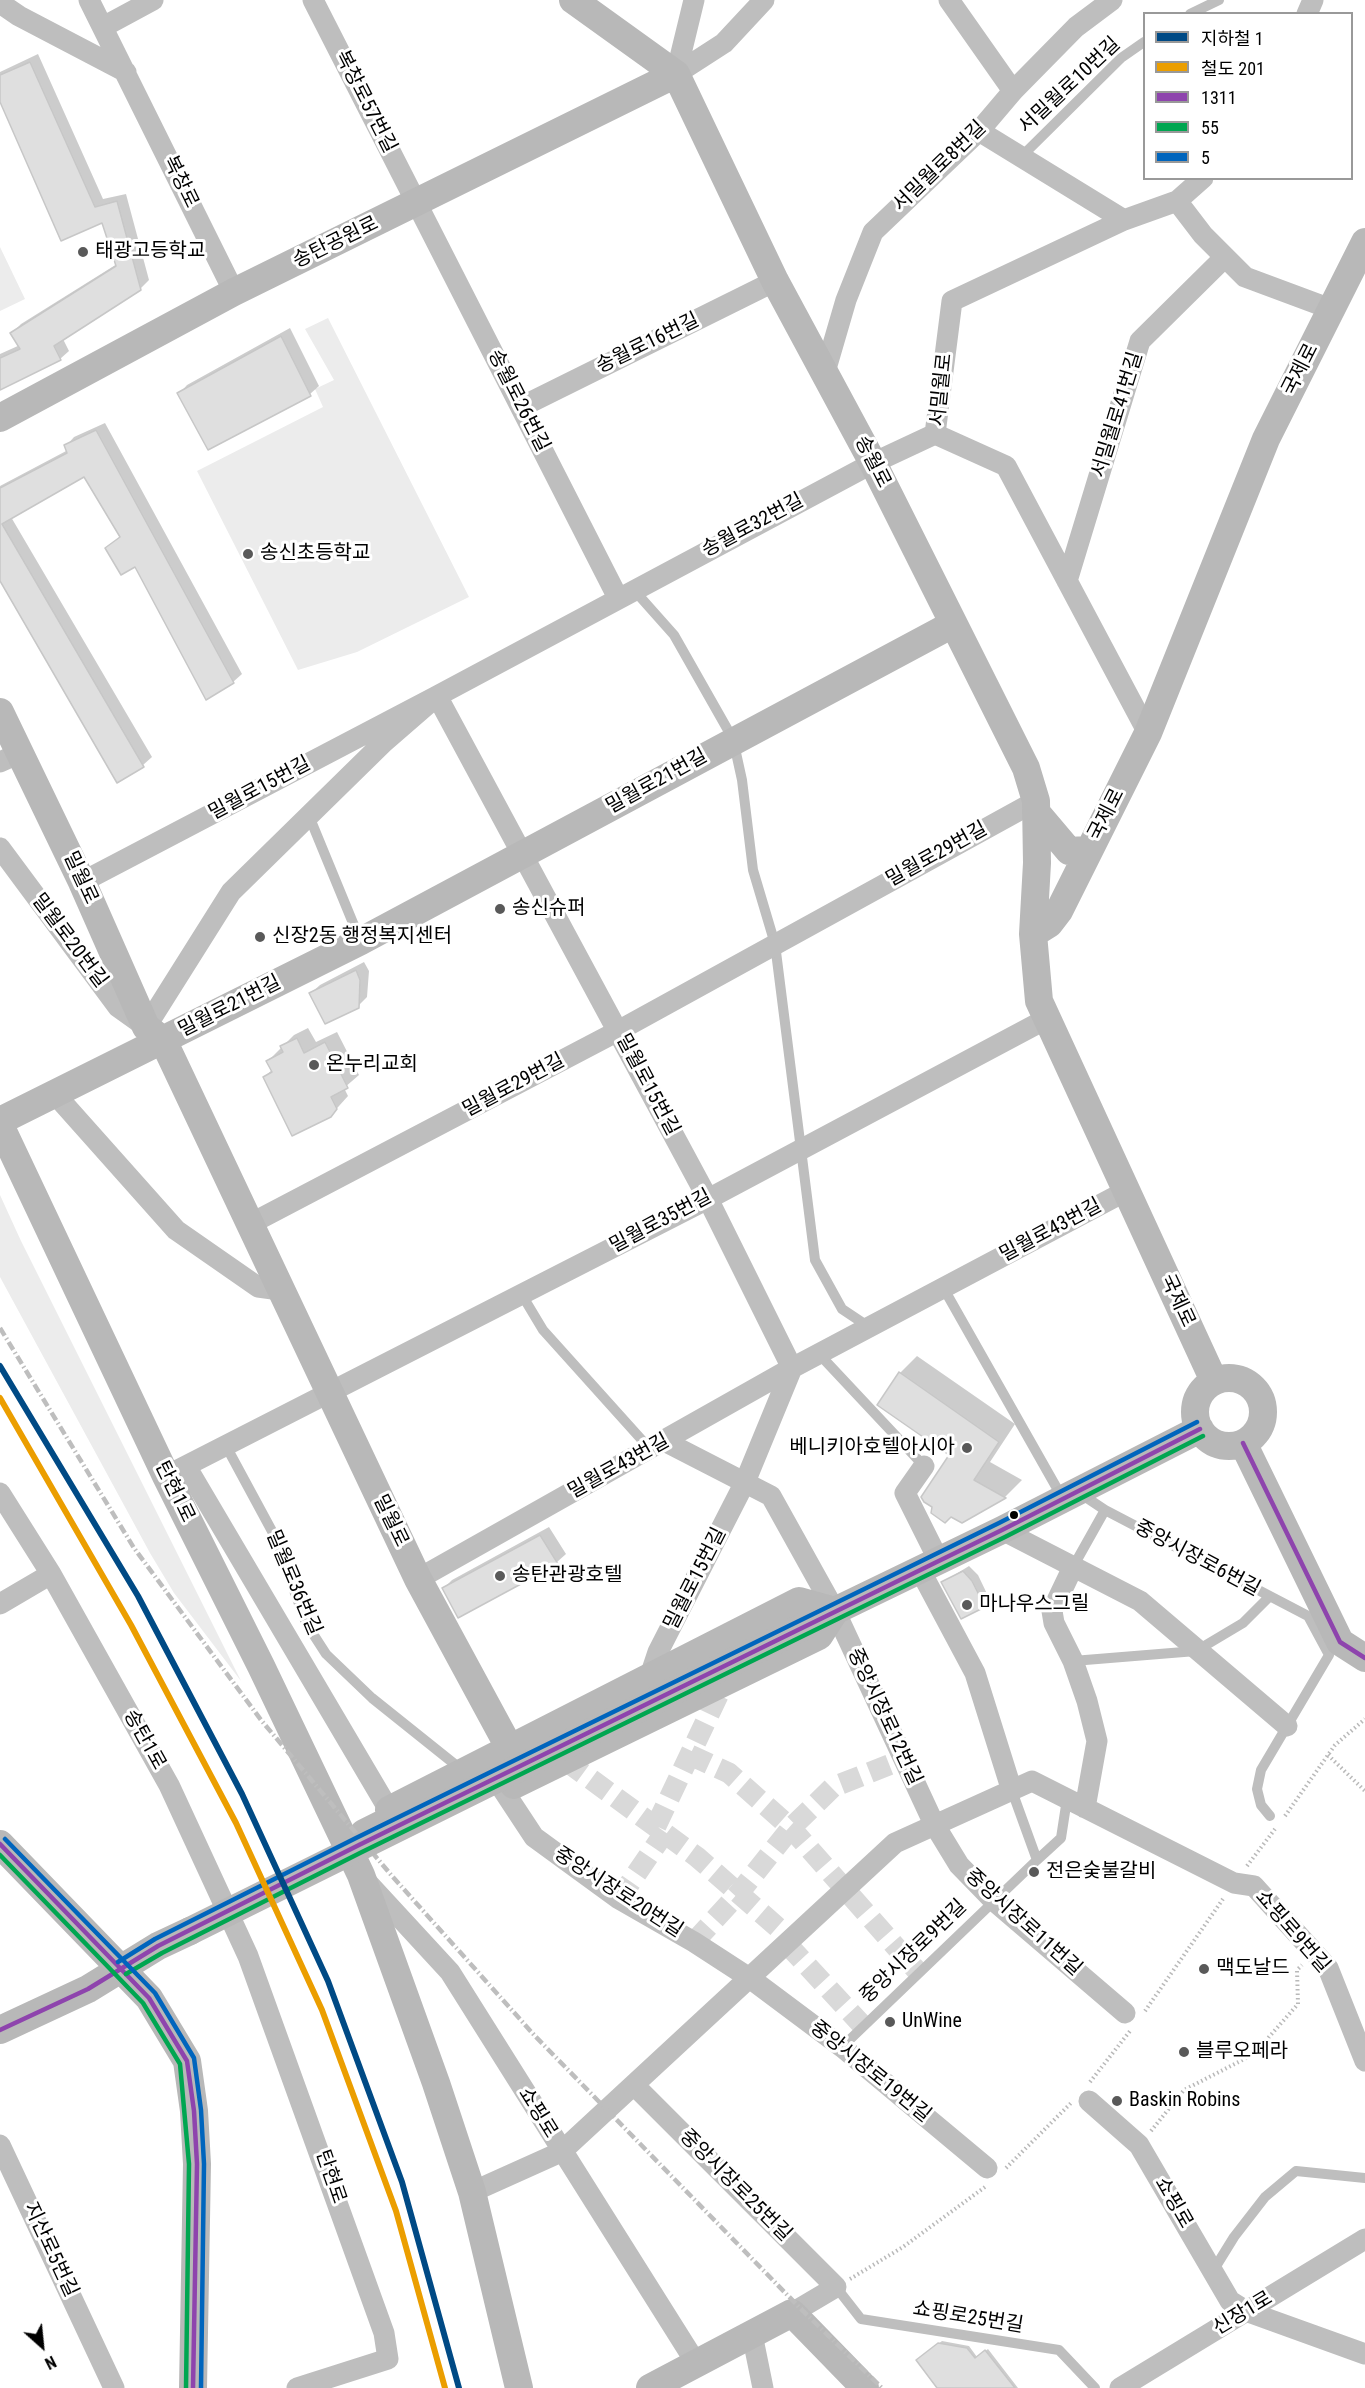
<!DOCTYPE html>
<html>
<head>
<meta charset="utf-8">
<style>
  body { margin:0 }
  #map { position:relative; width:1365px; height:2388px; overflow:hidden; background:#fff; font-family:"Roboto Condensed","Noto Sans KR",sans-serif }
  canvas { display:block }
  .legend { position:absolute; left:1143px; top:12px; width:210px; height:168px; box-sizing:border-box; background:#fff; border:2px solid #999; margin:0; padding:8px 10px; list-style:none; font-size:18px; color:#000 }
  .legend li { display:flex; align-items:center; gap:12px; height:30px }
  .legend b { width:30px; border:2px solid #999 }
  .north { position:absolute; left:12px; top:2316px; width:60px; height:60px; -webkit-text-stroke:4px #fff; paint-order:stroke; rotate:153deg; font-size:16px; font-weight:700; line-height:24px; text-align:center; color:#000 }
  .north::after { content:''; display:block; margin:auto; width:21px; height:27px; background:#000; clip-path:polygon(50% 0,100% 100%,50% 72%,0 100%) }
</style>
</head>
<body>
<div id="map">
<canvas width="1365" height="2388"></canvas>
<ul class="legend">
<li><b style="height:8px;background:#004a85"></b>지하철 1</li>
<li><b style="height:8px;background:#eb9e00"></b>철도 201</li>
<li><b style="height:8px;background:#8e44ad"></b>1311</li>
<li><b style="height:8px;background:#00a651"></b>55</li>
<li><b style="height:8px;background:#0065bd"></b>5</li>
</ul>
<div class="north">N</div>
</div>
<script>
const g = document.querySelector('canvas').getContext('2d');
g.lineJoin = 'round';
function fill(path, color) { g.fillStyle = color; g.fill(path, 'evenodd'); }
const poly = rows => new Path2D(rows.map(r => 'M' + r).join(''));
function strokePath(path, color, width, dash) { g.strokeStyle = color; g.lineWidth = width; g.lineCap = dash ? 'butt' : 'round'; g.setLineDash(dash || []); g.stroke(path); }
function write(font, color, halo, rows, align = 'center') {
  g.font = font + ' "Roboto Condensed","Noto Sans KR",sans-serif'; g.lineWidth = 6; g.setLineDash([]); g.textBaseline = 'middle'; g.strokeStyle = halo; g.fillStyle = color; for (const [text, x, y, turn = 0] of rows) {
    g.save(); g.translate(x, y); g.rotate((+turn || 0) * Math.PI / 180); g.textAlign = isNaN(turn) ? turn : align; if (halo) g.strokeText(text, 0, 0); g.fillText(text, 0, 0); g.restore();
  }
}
fill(poly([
  [0,247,25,299,0,311],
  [328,318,469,597,357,652,298,670,197,471,323,407,315,389,334,380,305,329],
  [0,1195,21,1241,241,1681,174,1593,150,1553,0,1277]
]), '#ececec');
fill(poly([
  [38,54,103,199,126,194,149,280,140,289,63,339,69,351,60,359,0,389,0,354,20,345,12,333,21,324,117,264,103,221,0,98,0,72],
  [290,328,319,386,310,394,209,448,179,394,187,385],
  [105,423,242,674,233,682,136,565,107,548,121,536,85,475,11,517,152,757,143,765,0,578,0,486,68,450,66,446,74,437],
  [364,962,369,971,367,997,358,1006,311,993,320,985],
  [308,1028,316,1042,337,1032,359,1075,344,1088,348,1096,330,1116,264,1077,272,1070,268,1061,294,1035],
  [917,1356,1015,1424,990,1462,1022,1480,1005,1497,962,1522,951,1454,900,1373],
  [549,1527,566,1554,557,1562,458,1616,444,1588,452,1580],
  [969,1566,978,1575,990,1600,961,1617,943,1582],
  [942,2341,969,2346,977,2357,988,2349,1018,2388,939,2388,920,2358]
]), '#0003');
const building = poly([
  [30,62,95,207,117,201,141,290,54,346,61,360,0,390,0,358,20,349,10,333,116,266,102,223,61,241,0,102,0,75,30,62],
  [281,336,311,396,208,450,177,393,281,336],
  [96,430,234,683,206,700,135,567,121,575,105,548,120,537,84,477,2,524,144,767,117,783,0,581,0,488,67,453,64,445,96,430],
  [356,970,360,980,359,1008,325,1024,309,993,356,970],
  [297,1038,304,1053,325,1042,348,1088,331,1097,337,1109,331,1117,292,1136,263,1077,272,1072,266,1061,283,1052,280,1046,297,1038],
  [899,1372,999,1442,974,1480,1006,1498,962,1523,951,1517,945,1523,931,1513,932,1507,924,1502,921,1497,949,1455,877,1405,899,1372],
  [540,1535,558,1564,458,1618,442,1588,540,1535],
  [963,1571,972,1581,985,1607,961,1619,941,1582,963,1571],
  [938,2343,967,2348,975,2358,985,2350,1015,2388,937,2388,916,2360,938,2343]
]);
fill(building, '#dfdfdf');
strokePath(building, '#c7c7c7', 1.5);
strokePath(poly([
  [690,1755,729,1773,791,1828,918,1972],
  [566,1761,697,1857,791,1939],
  [656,1826,723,1685],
  [619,1899,665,1832],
  [694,1942,739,1893,791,1828,833,1787,904,1759],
  [787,1944,863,2026]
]), '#d9d9d9', 21, [21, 10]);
strokePath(poly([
  [1328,1755,1365,1791],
  [1285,1816,1335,1745,1365,1719],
  [1247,1866,1275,1829],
  [1145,2011,1223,1899],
  [1090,2082,1130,2031],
  [1151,2131,1184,2090,1254,2054,1298,2004,1297,1970,1302,1965],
  [1006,2168,1071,2103],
  [850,2279,903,2247,985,2187]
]), '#b9b9b9', 4, [1.5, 3]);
strokePath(poly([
  [1190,14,1219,0],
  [1021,157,1121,58,1144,42],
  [634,590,674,635,733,739,742,780,753,870,775,944,815,1260,842,1309,869,1327],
  [309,816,360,940],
  [944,1289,1063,1499],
  [522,1295,543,1330,650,1449],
  [819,1354,924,1466],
  [226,1446,273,1533,306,1623,326,1654,372,1698,462,1770],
  [1081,1494,1105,1510,1308,1616,1329,1655,1261,1770,1257,1789,1261,1805,1270,1816],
  [1073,1567,1105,1510],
  [1073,1661,1196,1651,1243,1623,1269,1597],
  [1037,1860,1061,1838,1067,1799],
  [842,2047,1037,1860,1012,1791],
  [1213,2271,1234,2237,1265,2197,1296,2171,1365,2178],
  [836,2287,861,2319,1059,2350,1095,2388]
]), '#bebebe', 10);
strokePath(poly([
  [89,0,234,292],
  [313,0,618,598],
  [949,0,1013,91],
  [0,3,19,16,126,72],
  [1307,14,1313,0],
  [103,27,153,0],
  [676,74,724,43,764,0],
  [676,74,694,0],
  [979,131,1124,220],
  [1177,201,1203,235,1245,277,1331,309],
  [825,372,846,300,873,232,979,131,1013,91,1076,27,1112,0],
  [521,407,775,281],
  [935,434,952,301,1124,220,1177,201,1203,178],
  [935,434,1006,466,1148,733],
  [1067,581,1140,341,1225,257],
  [0,762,20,753],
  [0,848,118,1007,146,1027,231,892,384,742,437,696,873,463,935,434],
  [82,882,437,696,708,1199,792,1368,745,1482,658,1652,650,1676],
  [54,1093,176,1230,258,1287,280,1290],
  [250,1224,618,1031,1036,801],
  [664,1441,771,1496,835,1611,934,1824,959,1865,993,1900,1125,2013],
  [186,1466,389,1810],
  [924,1466,905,1493,939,1561],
  [166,1476,708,1199,1048,1018],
  [0,1493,51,1574,169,1785,248,1956,384,2333,388,2359,297,2388],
  [1002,1530,1140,1601,1287,1726],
  [1073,1567,1052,1611,1054,1623,1073,1661,1087,1701,1097,1741,1085,1808],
  [920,1570,975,1673,1012,1791],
  [418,1579,792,1368,1126,1191],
  [0,1604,51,1574],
  [503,1790,534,1837,619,1899,694,1942,751,1979,842,2047,987,2168],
  [367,1882,450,1972,696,2363],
  [634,2085,836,2287,792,2313],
  [1089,2101,1139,2145,1230,2301,1246,2311,1365,2354],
  [0,2145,114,2388],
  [472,2192,561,2152,895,1843,1032,1781,1234,1883,1254,1886,1328,1968,1365,2061],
  [752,2334,763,2388],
  [1120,2388,1365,2239]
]), '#bebebe', 21);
strokePath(poly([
  [573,0,676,74,775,281,873,463,1026,768,1036,801,1037,863,1033,934],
  [0,418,234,292,676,74],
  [0,712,82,882,146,1027,163,1040,418,1579,509,1747],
  [1036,812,1069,851,1088,850],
  [0,1121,361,941,953,624],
  [0,1125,166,1476,261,1666,361,1875,436,2083,472,2192,519,2388],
  '1195 1412a34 34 0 1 1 68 0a34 34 0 1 1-68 0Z',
  [1214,1381,1039,1001,1033,934,1049,924,1059,911,1148,733,1266,439,1365,242],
  [1243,1443,1340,1642,1365,1658],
  [818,1619,1002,1530,1200,1429],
  [364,1833,394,1818,389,1810,799,1601,835,1611,819,1636,514,1785],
  [0,1844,149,1998,187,2061,194,2111,197,2164,193,2388],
  [0,2030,88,1989,158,1946,190,1931],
  [650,2388,792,2313,865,2388]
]), '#b8b8b8', 28);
strokePath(poly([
  [0,1328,134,1548,261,1720,392,1876,535,2036,800,2308,882,2388]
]), '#bebebe', 4.5, [9, 3, 1.5, 3]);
strokePath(poly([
  [190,1931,811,1623]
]), '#b8b8b8', 28);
strokePath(poly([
  [1243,1443,1340,1642,1365,1658],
  [0,1844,149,1998,187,2061,194,2111,197,2164,193,2388],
  [0,2030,88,1989,158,1946,359,1845,1002,1530,1200,1429]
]), '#8e44ad', 4.5);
strokePath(poly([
  [0,1855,143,2003,180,2064,189,2164,186,2388],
  [126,1974,162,1953,362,1852,1005,1537,1203,1436]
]), '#00a651', 4.5);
strokePath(poly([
  [5,1839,155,1993,194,2058,201,2110,204,2164,201,2388],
  [118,1962,155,1939,356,1838,999,1523,1197,1422]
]), '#0065bd', 4.5);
strokePath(poly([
  [0,1398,131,1625,236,1823,322,2010,396,2211,445,2388]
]), '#eb9e00', 6);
strokePath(poly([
  [0,1366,138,1596,242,1794,328,1981,402,2182,459,2388]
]), '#004a85', 6);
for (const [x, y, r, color] of [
  [83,252,6,"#595959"],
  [248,554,6,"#595959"],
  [500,909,6,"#595959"],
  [260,937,6,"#595959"],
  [314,1065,6,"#595959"],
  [967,1448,6,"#595959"],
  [1014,1515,5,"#000"],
  [500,1576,6,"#595959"],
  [967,1605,6,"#595959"],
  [1034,1872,6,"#595959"],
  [1204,1969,6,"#595959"],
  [890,2022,6,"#595959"],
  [1184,2052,6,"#595959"],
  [1117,2101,6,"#595959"]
]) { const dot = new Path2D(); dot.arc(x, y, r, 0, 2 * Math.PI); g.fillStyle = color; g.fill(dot); strokePath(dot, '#fff', 2); }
write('20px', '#000', '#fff', [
  ["서밀월로10번길",1070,86,-43],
  ["복창로57번길",365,102,63],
  ["서밀월로8번길",940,167,-44],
  ["복창로",180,182,64],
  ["송탄공원로",336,243,-26],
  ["송월로16번길",648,344,-26],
  ["국제로",1301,370,-63],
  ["서밀월로",942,390,-84],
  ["송월로26번길",518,401,63],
  ["서밀월로41번길",1118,415,-73],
  ["송월로",872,462,63],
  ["송월로32번길",753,526,-28],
  ["밀월로21번길",657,782,-29],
  ["밀월로15번길",260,789,-28],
  ["국제로",1107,815,-63],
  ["밀월로29번길",937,855,-29],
  ["밀월로",80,878,65],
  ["밀월로20번길",69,941,53],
  ["밀월로21번길",230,1007,-27],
  ["밀월로15번길",647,1085,62],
  ["밀월로29번길",514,1086,-28],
  ["밀월로35번길",661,1222,-28],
  ["밀월로43번길",1051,1231,-28],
  ["국제로",1177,1301,65],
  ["밀월로43번길",619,1467,-29],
  ["탄현1로",174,1492,64],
  ["밀월로",390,1521,64],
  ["중앙시장로6번길",1197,1559,28],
  ["밀월로15번길",696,1579,-63],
  ["밀월로36번길",293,1583,67],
  ["중앙시장로12번길",884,1717,65],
  ["송탄1로",144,1740,61],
  ["중앙시장로20번길",618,1893,33],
  ["중앙시장로11번길",1023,1923,42],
  ["쇼핑로9번길",1292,1932,49],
  ["중앙시장로9번길",914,1952,-44],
  ["중앙시장로19번길",870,2072,39],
  ["쇼핑로",537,2113,58],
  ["탄현로",330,2177,71],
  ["중앙시장로25번길",735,2186,45],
  ["쇼핑로",1173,2203,60],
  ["지산로5번길",50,2250,65],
  ["신장1로",1243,2314,-31],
  ["쇼핑로25번길",968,2318,9]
]);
write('20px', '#000', '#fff', [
  ["태광고등학교",95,252],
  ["송신초등학교",260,554],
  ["송신슈퍼",512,909],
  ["신장2동 행정복지센터",272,937],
  ["온누리교회",326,1065],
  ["베니키아호텔아시아",955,1448,"right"],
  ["송탄관광호텔",512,1576],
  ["마나우스그릴",979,1605],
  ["전은숮불갈비",1046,1872],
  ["맥도날드",1216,1969],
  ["UnWine",902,2022],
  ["블루오페라",1196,2052],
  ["Baskin Robins",1129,2101]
], 'left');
</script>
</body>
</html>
